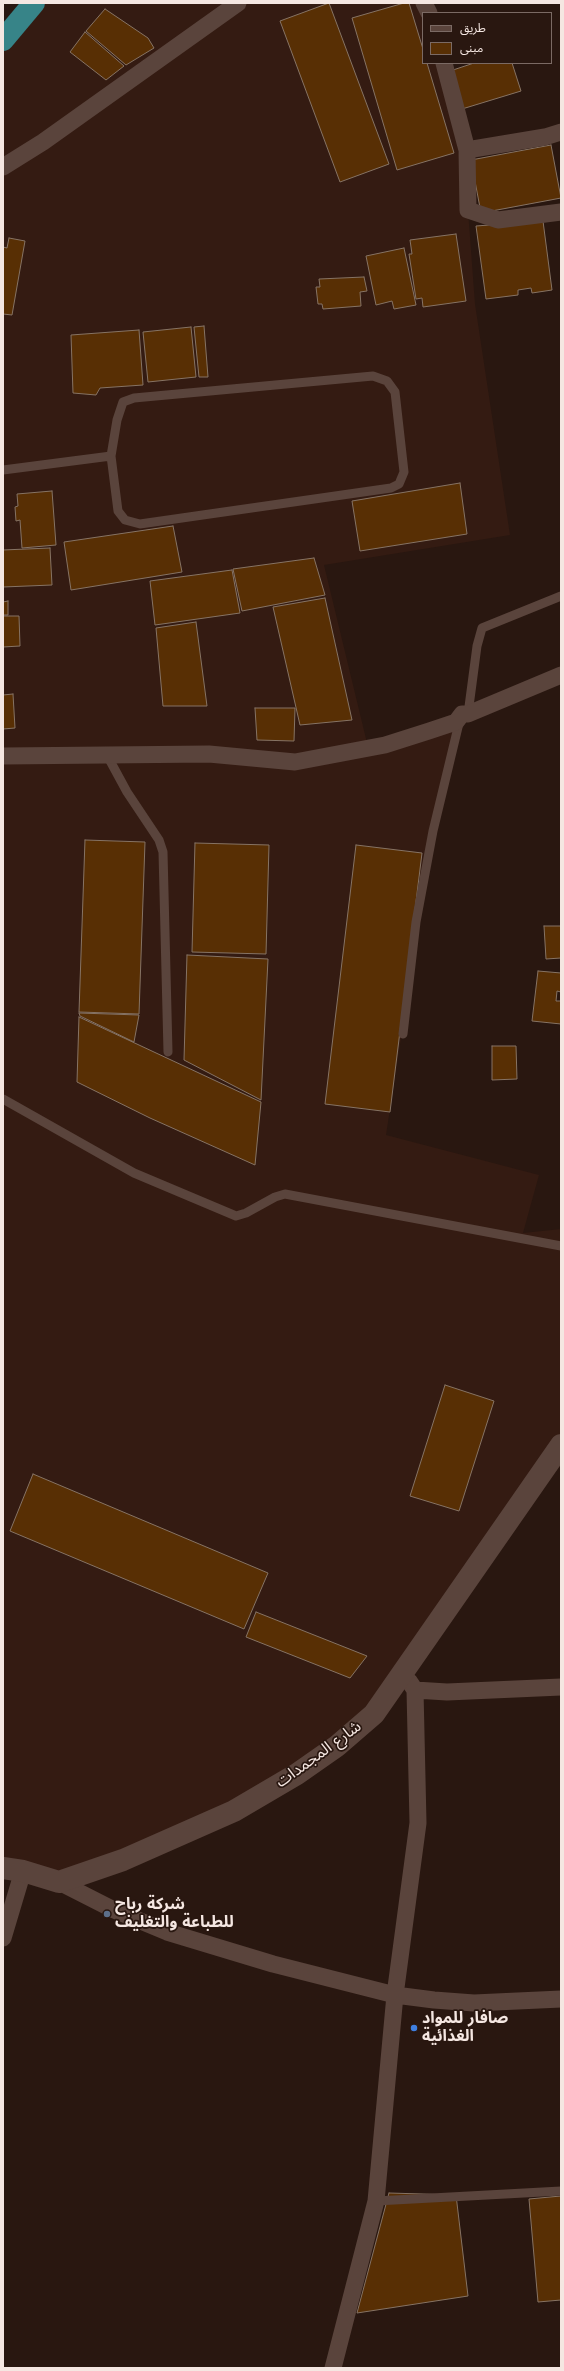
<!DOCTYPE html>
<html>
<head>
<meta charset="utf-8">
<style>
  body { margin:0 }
  #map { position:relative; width:564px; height:2371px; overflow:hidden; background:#291710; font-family:Jost,"Noto Sans Arabic",sans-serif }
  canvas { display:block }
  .frame { position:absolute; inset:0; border:4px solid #f5e7e2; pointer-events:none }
  .legend { position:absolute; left:422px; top:12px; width:130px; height:52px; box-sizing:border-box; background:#291710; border:1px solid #7b6a64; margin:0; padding:5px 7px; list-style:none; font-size:12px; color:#f5e7e2 }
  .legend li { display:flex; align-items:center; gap:8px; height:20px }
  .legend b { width:20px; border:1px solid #7b6a64 }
</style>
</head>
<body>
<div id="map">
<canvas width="564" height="2371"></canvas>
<div class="frame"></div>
<ul class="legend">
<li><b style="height:5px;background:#5a443c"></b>طريق</li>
<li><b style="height:11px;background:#582f04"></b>مبنى</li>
</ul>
</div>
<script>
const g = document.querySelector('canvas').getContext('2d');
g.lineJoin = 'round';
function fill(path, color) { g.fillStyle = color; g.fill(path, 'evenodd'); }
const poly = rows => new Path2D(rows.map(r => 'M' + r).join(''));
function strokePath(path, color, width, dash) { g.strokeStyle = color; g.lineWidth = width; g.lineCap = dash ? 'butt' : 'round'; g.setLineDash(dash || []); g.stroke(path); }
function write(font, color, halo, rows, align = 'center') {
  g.font = font + ' Jost,"Noto Sans Arabic",sans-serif'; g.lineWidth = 3.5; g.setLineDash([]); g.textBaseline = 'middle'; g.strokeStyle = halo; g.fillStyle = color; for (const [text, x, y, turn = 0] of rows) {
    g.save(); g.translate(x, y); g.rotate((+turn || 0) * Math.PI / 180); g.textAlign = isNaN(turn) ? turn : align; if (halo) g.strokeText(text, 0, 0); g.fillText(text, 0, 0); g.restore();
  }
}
fill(poly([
  [34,3,424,3,423,63,444,63,468,210,475,304,510,535,324,565,368,747,456,722,433,831,386,1135,539,1175,523,1233,561,1229,561,1445,374,1714,297,1774,59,1882,3,1864,3,40]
]), '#341b12');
const building = poly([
  [329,3,389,164,340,182,280,21,329,3],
  [404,3,409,3,423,49,423,63,427,63,454,153,397,170,352,18,404,3],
  [105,9,148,38,154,48,126,65,86,31,105,9],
  [85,32,124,66,106,80,70,52,85,32],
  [474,63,512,63,521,91,462,109,450,71,474,63],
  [551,145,561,198,481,213,471,160,551,145],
  [543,221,552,290,532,293,531,288,518,290,518,295,486,299,476,226,543,221],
  [456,234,466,301,423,307,422,298,416,299,409,254,412,254,410,240,456,234],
  [9,238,25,241,12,315,3,314,3,247,7,248,9,238],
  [404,248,416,305,394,309,392,301,376,305,366,256,404,248],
  [364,277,367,291,360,292,361,306,323,309,322,304,318,304,316,287,320,287,319,279,364,277],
  [204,326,208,377,199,377,194,327,204,326],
  [191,327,196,377,148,382,143,332,191,327],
  [139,330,143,385,100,388,96,395,73,393,71,335,139,330],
  [460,483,467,534,360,551,352,501,460,483],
  [52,491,56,545,22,548,20,520,16,521,15,507,18,506,17,494,52,491],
  [173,526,182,572,71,590,64,542,173,526],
  [50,548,52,585,3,587,3,550,50,548],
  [314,558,325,595,242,611,233,569,314,558],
  [232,570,240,613,155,625,150,581,232,570],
  [325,598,352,720,300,725,273,607,325,598],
  [8,601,8,615,3,615,3,602,8,601],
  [3,616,19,616,20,646,3,647,3,616],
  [196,622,207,706,163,706,156,628,196,622],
  [13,694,15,728,3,729,3,695,13,694],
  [255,708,295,708,294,741,257,740,255,708],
  [85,840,145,842,139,1014,79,1012,85,840],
  [195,843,269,845,266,954,192,952,195,843],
  [356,845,422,853,390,1112,325,1104,356,845],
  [544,926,561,926,561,958,546,959,544,926],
  [187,955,268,959,261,1100,184,1060,187,955],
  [538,971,561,973,561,992,557,991,556,1001,561,1001,561,1024,532,1021,538,971],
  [79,1013,139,1015,134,1042,80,1016,79,1013],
  [79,1017,261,1102,255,1165,150,1118,77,1082,79,1017],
  [492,1046,516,1046,517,1079,492,1080,492,1046],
  [445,1385,494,1401,459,1511,410,1496,445,1385],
  [33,1474,268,1573,244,1629,10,1531,33,1474],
  [256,1612,367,1656,350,1678,246,1637,256,1612],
  [389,2193,456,2195,468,2296,357,2313,389,2193],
  [561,2196,561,2300,538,2302,529,2199,561,2196]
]);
fill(building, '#582f04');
strokePath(building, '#867364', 1);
strokePath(poly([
  [373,376,387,381,395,392,404,472,399,484,391,488,140,524,125,520,118,511,111,456,117,420,123,402,134,398,373,376],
  [3,470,111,456],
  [468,714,477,646,482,628,561,596],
  [108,757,127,792,159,840,163,852,168,1052],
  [403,1034,416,922,433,831,460,719],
  [3,1099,134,1173,236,1216,246,1213,275,1197,285,1194,561,1246],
  [376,2201,561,2191]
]), '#5a443c', 9);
strokePath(poly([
  [424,3,429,13],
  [444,63,467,150,468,210,498,220,561,212],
  [467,150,545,137,561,132],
  [3,167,43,142,238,3],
  [3,756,209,754,295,762,385,745,429,731,456,722,462,714,468,714,561,675],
  [409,1681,415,1690,447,1692,561,1687],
  [59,1882,114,1910,167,1932,273,1964,395,1995,434,2000,474,2003,561,1999],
  [3,1938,23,1871],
  [333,2368,376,2201,395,1995,418,1823,415,1690]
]), '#5a443c', 17);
strokePath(poly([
  [3,1868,23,1871,59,1882,123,1860,234,1811,297,1774,337,1746,374,1714,561,1445]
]), '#5a443c', 22);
strokePath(poly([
  [3,40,34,3]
]), '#378488', 22);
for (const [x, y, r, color] of [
  [107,1914,4,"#5c6f8a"],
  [414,2028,4,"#3f7fe0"]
]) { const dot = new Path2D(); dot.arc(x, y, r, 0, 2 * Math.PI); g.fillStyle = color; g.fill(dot); strokePath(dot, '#291710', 1.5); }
write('16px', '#f5e7e2', '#291710', [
  ["شارع المجمدات",319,1755,-36]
]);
write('bold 16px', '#f5e7e2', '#291710', [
  ["شركة رباح",115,1905],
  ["للطباعة والتغليف",115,1923],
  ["صافار للمواد",422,2019],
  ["الغذائية",422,2037]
], 'left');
</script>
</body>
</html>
